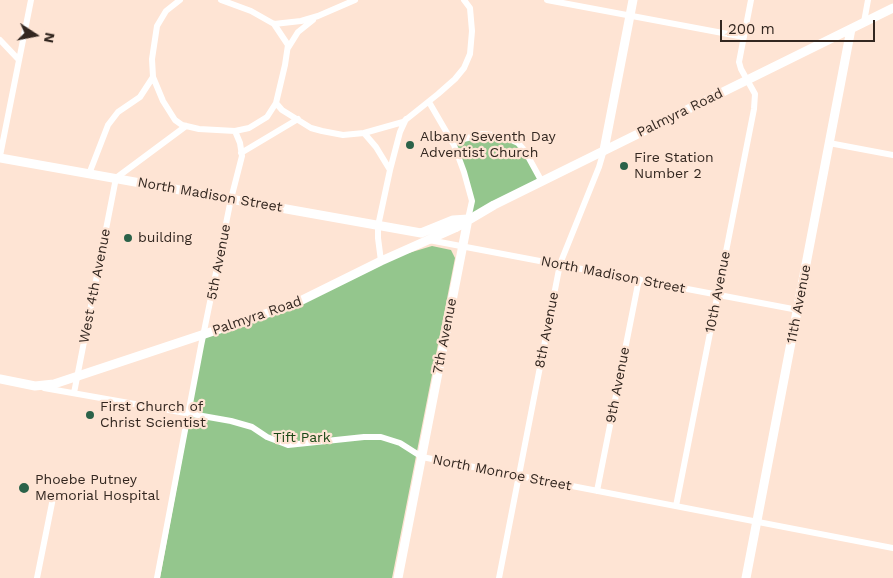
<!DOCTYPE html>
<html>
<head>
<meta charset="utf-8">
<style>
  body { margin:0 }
  #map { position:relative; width:893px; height:578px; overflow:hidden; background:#fee4d4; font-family:"Work Sans",sans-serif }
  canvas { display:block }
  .north { position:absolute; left:10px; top:10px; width:50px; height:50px; -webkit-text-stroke:4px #fee4d4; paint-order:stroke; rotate:101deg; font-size:14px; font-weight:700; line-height:20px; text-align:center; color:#332720 }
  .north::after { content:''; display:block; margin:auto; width:18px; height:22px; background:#332720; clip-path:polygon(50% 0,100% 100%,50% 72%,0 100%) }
  .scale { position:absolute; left:720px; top:20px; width:155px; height:22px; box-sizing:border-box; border:2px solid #332720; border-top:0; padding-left:6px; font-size:15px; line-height:18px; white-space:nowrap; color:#332720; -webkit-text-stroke:4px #fee4d4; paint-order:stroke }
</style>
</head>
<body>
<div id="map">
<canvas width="893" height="578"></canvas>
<div class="north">N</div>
<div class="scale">200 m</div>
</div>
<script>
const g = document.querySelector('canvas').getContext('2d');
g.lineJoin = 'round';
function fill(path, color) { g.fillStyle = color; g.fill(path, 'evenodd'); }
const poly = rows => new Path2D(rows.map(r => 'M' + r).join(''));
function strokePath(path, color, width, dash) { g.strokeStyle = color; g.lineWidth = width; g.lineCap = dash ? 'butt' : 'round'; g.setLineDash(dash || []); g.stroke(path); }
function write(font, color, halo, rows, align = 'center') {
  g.font = font + ' "Work Sans",sans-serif'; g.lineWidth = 4.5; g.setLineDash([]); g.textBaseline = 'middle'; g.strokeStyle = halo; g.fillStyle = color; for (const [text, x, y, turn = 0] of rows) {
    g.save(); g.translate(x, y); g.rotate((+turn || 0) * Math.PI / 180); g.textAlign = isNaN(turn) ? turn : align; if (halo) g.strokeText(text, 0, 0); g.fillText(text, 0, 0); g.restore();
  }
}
fill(poly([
  [497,136,517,144,542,182,469,219,472,203,453,142,467,138],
  [432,246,451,250,455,258,392,578,160,578,205,335,293,305,382,261]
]), '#94c68d');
strokePath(poly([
  [221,0,251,11,274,24,301,21,318,16,355,0],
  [547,0,744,37],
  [864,22,868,0],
  [274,24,288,45,285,65,276,103,282,110,311,128,322,131,343,135,364,133,403,122,438,94,455,79,464,68,470,54,472,31,470,8,464,0],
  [0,40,19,60],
  [288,48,298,32,313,20],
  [153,77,163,101,175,120,182,125,199,129,235,131,249,128,267,117,276,103],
  [429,102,454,145,464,172,472,201,468,219],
  [364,133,376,147,390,170,378,226,378,238,381,261],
  [452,142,483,134,503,136,518,143,525,151,542,182],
  [829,143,893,155],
  [241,153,298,119],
  [0,156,31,0],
  [390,170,400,132,406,119],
  [89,174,108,125,118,112,140,97,153,77,152,59,157,26,166,11,180,0],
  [429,240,798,310],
  [44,388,231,421,252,427,267,437,288,445,364,437,381,437,400,443,422,457,893,548],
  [74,393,116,178,186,126],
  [597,491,639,279],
  [676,506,754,109,755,94,741,69,739,62,751,0],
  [37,578,53,498],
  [157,578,201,346,231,199,242,156,240,143,235,131],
  [499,578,560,264,599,167,604,150]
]), '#fff', 6);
strokePath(poly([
  [604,150,633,0],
  [0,158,421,233,453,220,468,219],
  [0,379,35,386,54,384,292,305,381,261,455,228,494,205,893,8],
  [398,578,468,219],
  [746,578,851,29]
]), '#fff', 9);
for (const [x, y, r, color] of [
  [410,145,5,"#2b6249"],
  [624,166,5,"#2b6249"],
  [128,238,5,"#2b6249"],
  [90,415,5,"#2b6249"],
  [24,488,6,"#2b6249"]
]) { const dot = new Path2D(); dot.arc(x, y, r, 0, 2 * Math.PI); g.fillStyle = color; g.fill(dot); strokePath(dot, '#fee4d4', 2); }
write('14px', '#332720', '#fee4d4', [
  ["Palmyra Road",680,113,-26],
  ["North Madison Street",210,195,10],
  ["5th Avenue",219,262,-79],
  ["North Madison Street",613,275,11],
  ["West 4th Avenue",95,286,-79],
  ["10th Avenue",718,292,-79],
  ["11th Avenue",799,304,-79],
  ["Palmyra Road",257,316,-19],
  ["8th Avenue",547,330,-79],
  ["7th Avenue",445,336,-79],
  ["9th Avenue",618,385,-79],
  ["North Monroe Street",502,473,11]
]);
write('14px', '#332720', '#fee4d4', [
  ["Albany Seventh Day",420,137],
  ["Adventist Church",420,153],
  ["Fire Station",634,158],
  ["Number 2",634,174],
  ["building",138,238],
  ["First Church of",100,407],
  ["Christ Scientist",100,423],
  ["Phoebe Putney",35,480],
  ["Memorial Hospital",35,496]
], 'left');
write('14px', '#1a4715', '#fee4d4', [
  ["Tift Park",302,438]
]);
</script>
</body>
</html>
